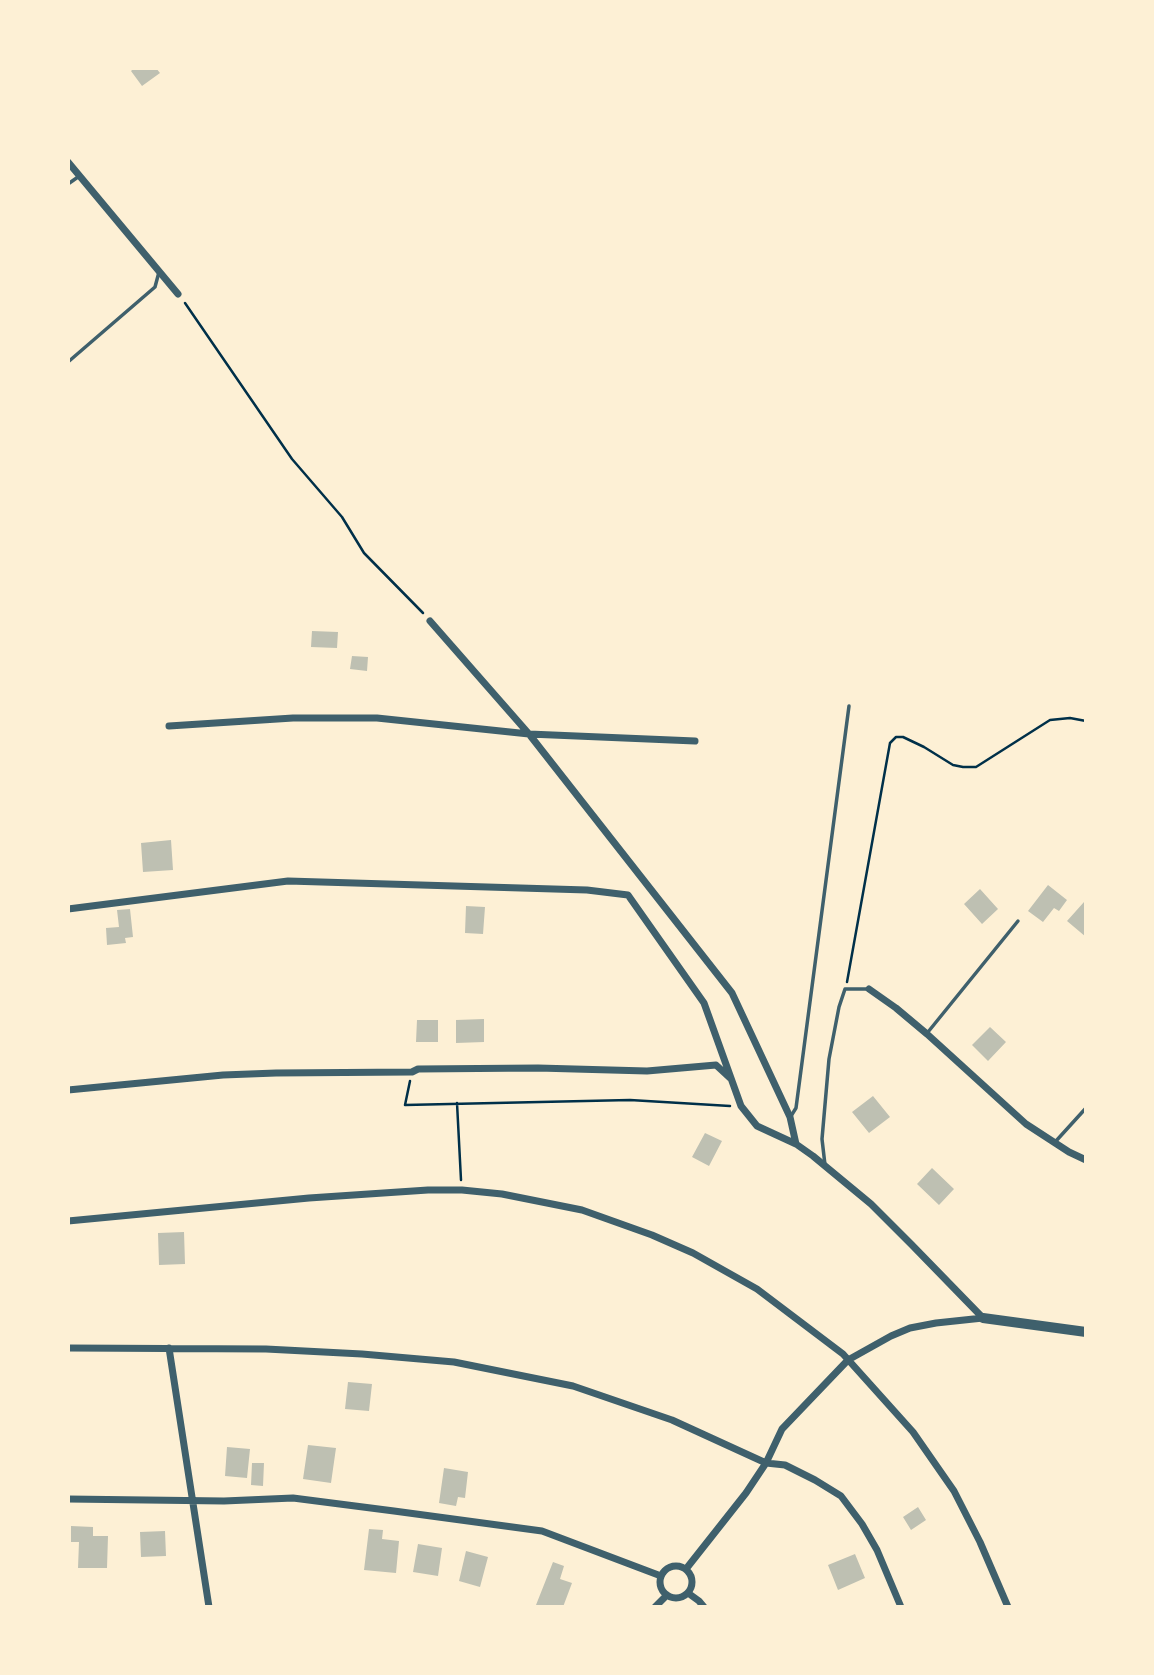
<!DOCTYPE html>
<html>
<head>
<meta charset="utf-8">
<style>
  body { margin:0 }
  #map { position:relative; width:1154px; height:1675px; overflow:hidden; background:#fdf0d5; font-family:"Exo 2",sans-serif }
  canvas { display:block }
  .frame { position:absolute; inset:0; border:70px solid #fdf0d5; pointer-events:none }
</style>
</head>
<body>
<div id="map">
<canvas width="1154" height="1675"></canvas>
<div class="frame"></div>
</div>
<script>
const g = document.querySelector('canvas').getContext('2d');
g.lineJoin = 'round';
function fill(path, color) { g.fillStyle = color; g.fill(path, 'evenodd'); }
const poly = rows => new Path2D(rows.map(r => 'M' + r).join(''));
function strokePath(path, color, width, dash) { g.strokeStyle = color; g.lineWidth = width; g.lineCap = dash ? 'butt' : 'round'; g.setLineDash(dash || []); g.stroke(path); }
fill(poly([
  [134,68,156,68,160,73,142,86,131,71],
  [312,631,338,632,337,648,311,647],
  [352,656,368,657,367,671,350,669],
  [171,840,173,870,143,872,141,843],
  [1048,885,1067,900,1059,911,1054,908,1043,922,1028,911],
  [980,889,998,909,982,924,964,904],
  [1084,902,1086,903,1086,937,1067,921],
  [466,906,485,907,483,934,465,933],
  [130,909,133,937,125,938,126,943,107,945,106,928,119,927,117,910],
  [484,1019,484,1042,456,1043,456,1020],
  [417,1020,438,1020,438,1042,416,1042],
  [990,1027,1006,1042,988,1061,972,1045],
  [873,1096,890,1117,869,1133,852,1112],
  [705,1133,722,1141,709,1166,692,1157],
  [932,1168,954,1189,939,1205,917,1184],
  [184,1232,185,1264,159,1265,158,1233],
  [348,1382,372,1384,369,1411,345,1409],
  [308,1445,336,1448,331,1483,303,1479],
  [227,1447,250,1449,247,1478,225,1476],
  [252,1463,264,1463,263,1486,251,1485],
  [444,1468,468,1472,465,1498,458,1497,456,1506,439,1503],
  [918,1507,926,1520,911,1530,903,1517],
  [71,1526,93,1527,93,1536,108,1536,107,1568,78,1568,79,1542,71,1542],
  [369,1529,383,1530,382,1539,399,1541,396,1573,364,1570],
  [165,1531,166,1556,141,1557,140,1532],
  [418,1544,442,1548,438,1576,413,1572],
  [466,1551,488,1557,480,1587,459,1581],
  [855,1554,865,1578,838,1590,828,1565],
  [553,1562,564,1566,560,1579,572,1583,563,1607,540,1607,536,1605]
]), '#bec0b2');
strokePath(poly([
  [185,303,292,459,342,517,364,553,423,613],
  [847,982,890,743,896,737,903,737,924,747,953,765,963,767,976,767,1050,720,1070,718,1086,721],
  [410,1081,405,1105,630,1100,730,1106],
  [457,1103,461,1180]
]), '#003049', 2.5);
strokePath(poly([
  [68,184,78,177],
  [68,362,155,287,159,272],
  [928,1032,1018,921],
  [791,1116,796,1108,849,706],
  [1056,1141,1086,1108],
  [825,1165,822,1139,829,1059,839,1007,845,989,869,989]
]), '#3f606c', 3.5);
strokePath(poly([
  [68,162,178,294],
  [430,621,529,734,695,741],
  [169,726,293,718,377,718,529,734,732,993,790,1117,796,1144],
  [68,909,288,881,587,890,628,895,704,1003,741,1106,757,1126,796,1144,813,1156,871,1204,912,1245,983,1318],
  [869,989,896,1008,927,1034,1026,1124,1069,1152,1086,1160],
  [68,1090,223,1075,276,1073,412,1072,418,1069,538,1068,647,1071,716,1065,730,1078],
  [68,1221,309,1198,428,1190,462,1190,502,1194,582,1210,652,1235,693,1253,757,1289,843,1354,913,1432,954,1491,980,1542,1008,1607],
  [68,1348,266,1349,362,1354,454,1362,573,1386,672,1420,766,1463,785,1465,815,1480,841,1496,862,1524,877,1550,901,1607],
  [169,1348,209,1607],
  [68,1499,224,1501,293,1498,394,1511,542,1531,661,1576],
  '660 1582a16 16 0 1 1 32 0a16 16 0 1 1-32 0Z',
  [686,1569,746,1493,766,1463,782,1429,848,1360,891,1336,910,1328,936,1323,983,1318],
  [688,1593,699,1601,704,1607],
  [655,1607,667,1595]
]), '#3f606c', 7);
strokePath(poly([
  [983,1318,1086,1332]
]), '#3f606c', 10);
</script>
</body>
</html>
